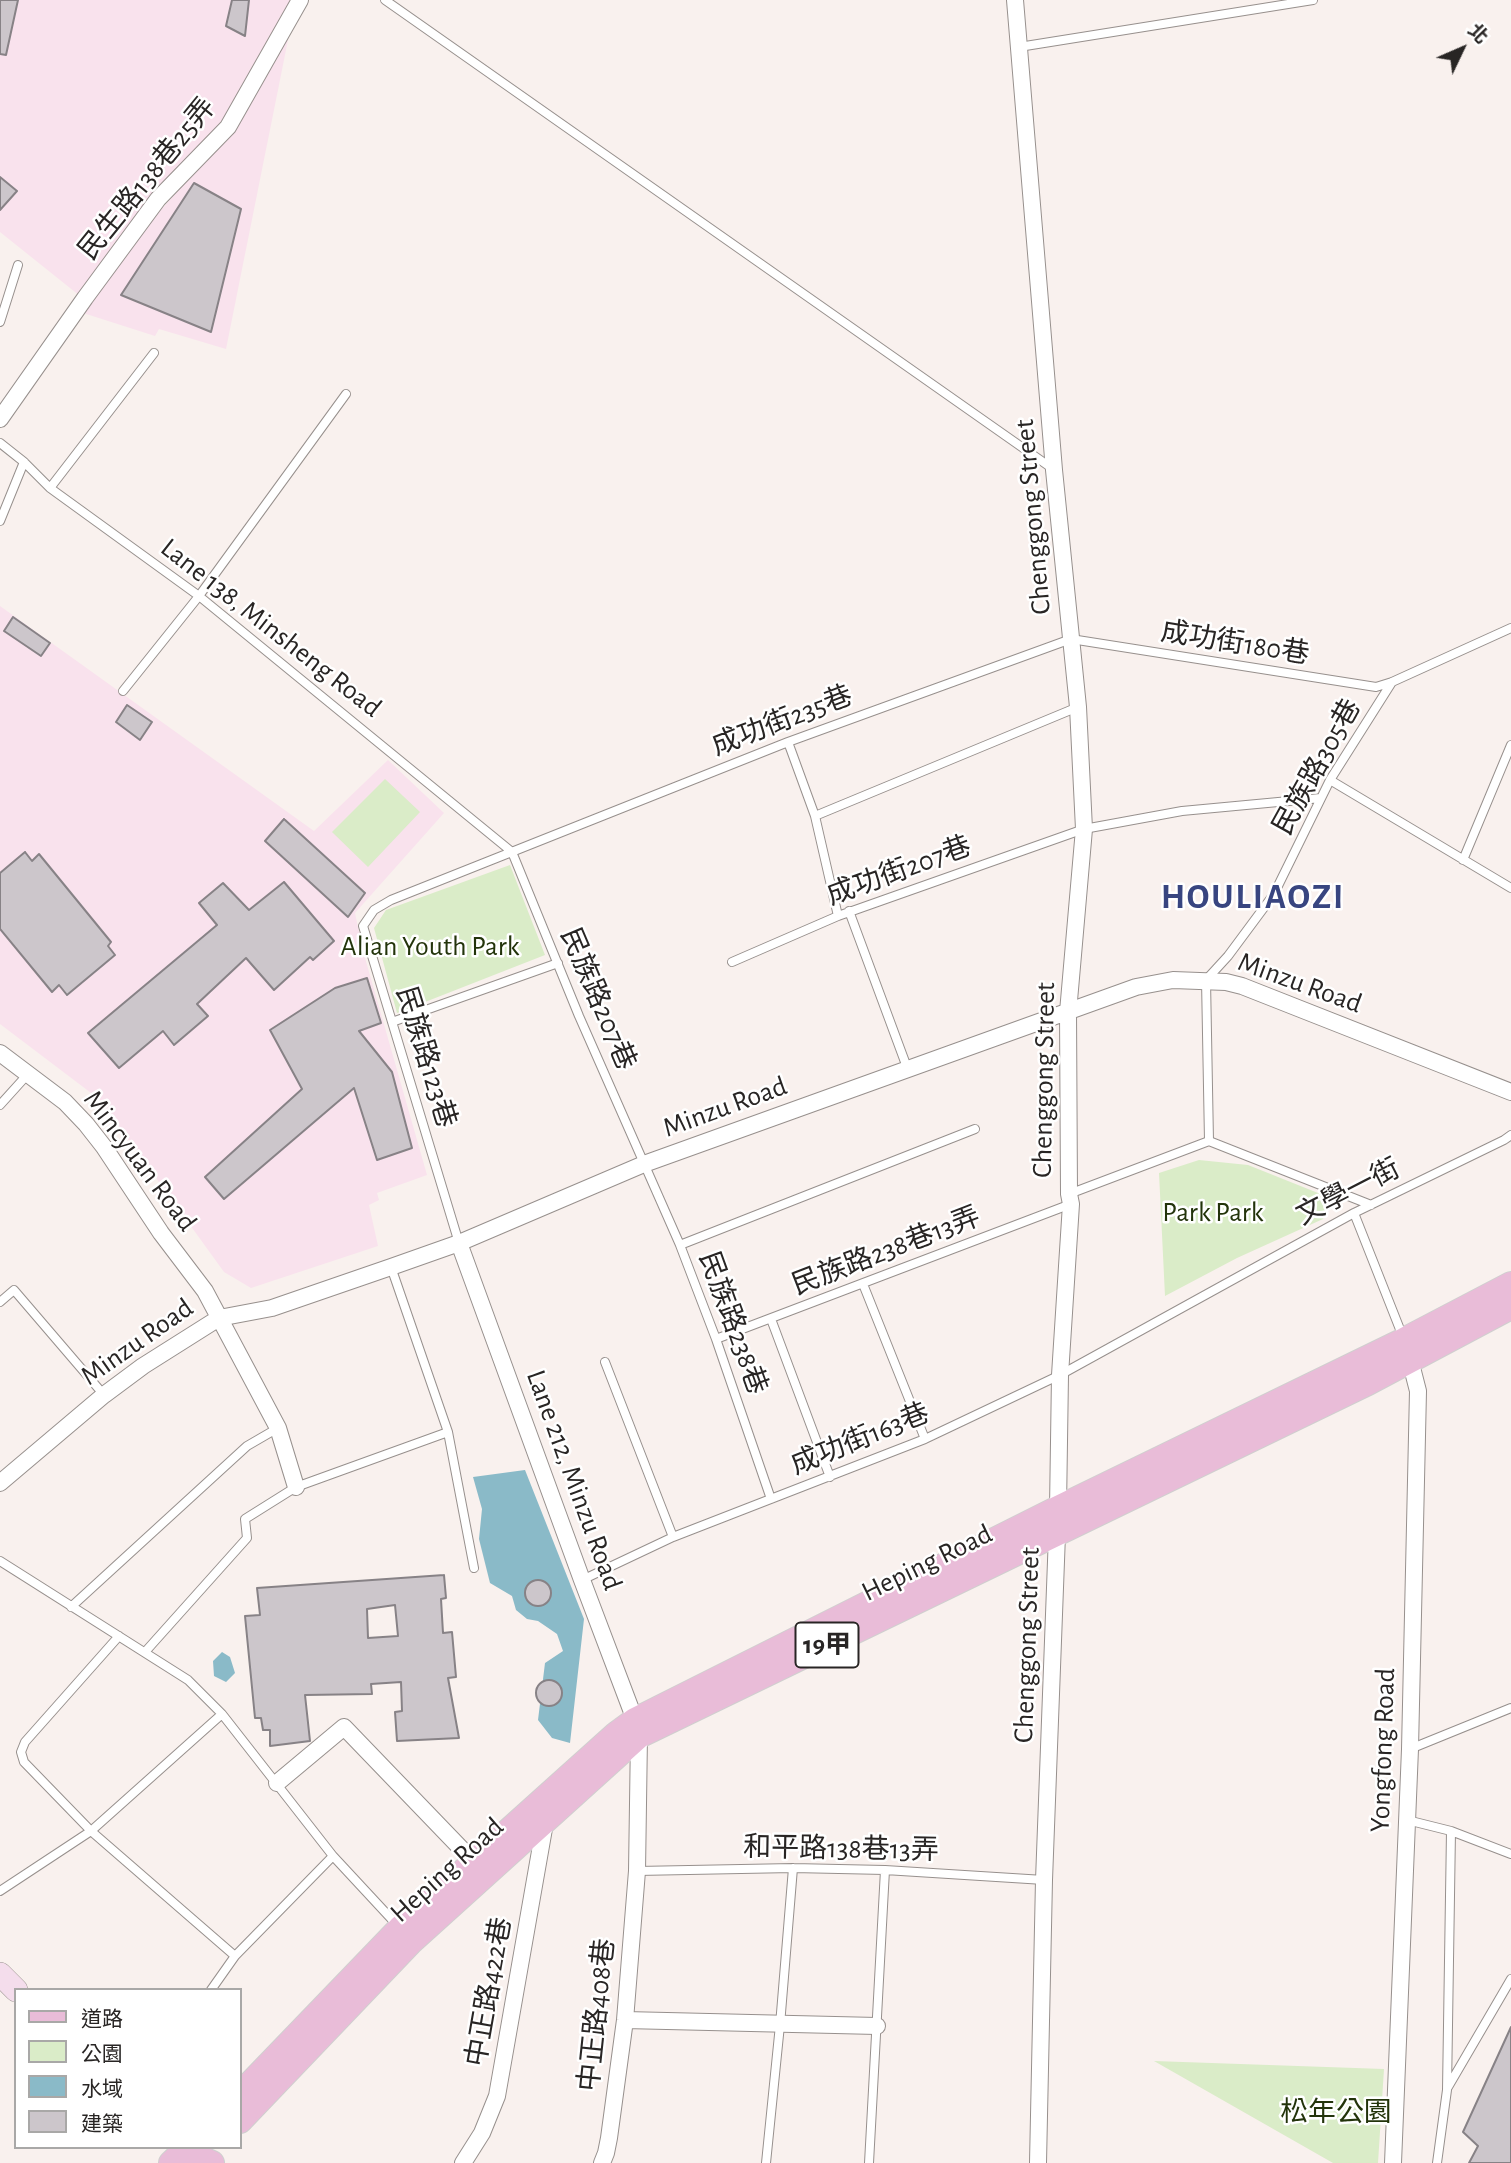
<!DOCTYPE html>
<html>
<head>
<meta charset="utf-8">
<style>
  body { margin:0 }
  #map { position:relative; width:1511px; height:2163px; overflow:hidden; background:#f9f1ee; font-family:"Alegreya Sans","Noto Sans TC",sans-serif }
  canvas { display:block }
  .legend { position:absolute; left:14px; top:1988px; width:228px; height:161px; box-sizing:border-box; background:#fff; border:2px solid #a9a8a7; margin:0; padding:9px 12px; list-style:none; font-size:21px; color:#282524 }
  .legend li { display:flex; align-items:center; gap:14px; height:35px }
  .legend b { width:35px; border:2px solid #a9a8a7 }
  .north { position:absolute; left:1427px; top:14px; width:70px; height:70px; -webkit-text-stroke:5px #fff; paint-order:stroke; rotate:46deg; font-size:19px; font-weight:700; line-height:28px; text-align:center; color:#282524 }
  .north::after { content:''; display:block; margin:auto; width:24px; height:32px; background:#282524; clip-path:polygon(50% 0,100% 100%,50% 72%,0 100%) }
</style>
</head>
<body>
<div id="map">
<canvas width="1511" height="2163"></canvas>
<ul class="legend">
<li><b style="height:9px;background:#e9bcd8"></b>道路</li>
<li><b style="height:19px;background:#daecc8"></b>公園</li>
<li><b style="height:19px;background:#8abac8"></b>水域</li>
<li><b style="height:19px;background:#ccc6cb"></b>建築</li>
</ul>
<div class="north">北</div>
</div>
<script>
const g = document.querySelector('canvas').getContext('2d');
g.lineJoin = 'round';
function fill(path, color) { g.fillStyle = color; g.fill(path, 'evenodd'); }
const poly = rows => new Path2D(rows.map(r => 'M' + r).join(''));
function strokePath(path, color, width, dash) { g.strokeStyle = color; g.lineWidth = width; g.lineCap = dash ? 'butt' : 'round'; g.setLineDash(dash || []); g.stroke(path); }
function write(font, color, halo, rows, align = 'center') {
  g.font = font + ' "Alegreya Sans","Noto Sans TC",sans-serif'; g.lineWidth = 5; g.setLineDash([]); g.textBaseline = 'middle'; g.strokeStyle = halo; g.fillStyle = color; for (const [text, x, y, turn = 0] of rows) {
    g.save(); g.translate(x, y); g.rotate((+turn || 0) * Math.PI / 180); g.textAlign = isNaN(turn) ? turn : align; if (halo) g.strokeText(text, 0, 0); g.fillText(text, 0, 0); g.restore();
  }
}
fill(poly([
  [0,0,291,0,230,112,161,189,80,296,0,232],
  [289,35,226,349,159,329,155,336,80,312,160,211,232,130],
  [0,606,314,831,388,760,444,813,355,913,363,951,427,1175,377,1193,379,1200,369,1205,378,1246,251,1288,224,1272,99,1099,0,1024]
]), '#f9e2ed');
fill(poly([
  [385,779,420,812,368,867,332,832],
  [510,865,545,955,397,1013,374,928,386,910],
  [1199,1160,1248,1165,1323,1195,1329,1207,1323,1219,1237,1258,1165,1296,1159,1173],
  [1154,2061,1384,2069,1378,2163,1333,2163]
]), '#daecc8');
fill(poly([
  [525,1470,584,1619,570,1743,552,1738,538,1720,545,1663,563,1651,557,1634,538,1621,527,1619,516,1610,512,1596,490,1583,479,1539,482,1509,473,1477],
  [222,1652,230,1657,235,1673,226,1682,214,1676,213,1661]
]), '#8abac8');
const building = poly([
  [0,0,18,0,6,55,0,54,0,0],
  [232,0,249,0,245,36,226,26,232,0],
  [0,177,17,191,0,210,0,177],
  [194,183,241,209,211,332,121,295,194,183],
  [13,617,50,643,41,656,4,631,13,617],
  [127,705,152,722,140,740,116,722,127,705],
  [284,819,365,893,348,917,265,841,284,819],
  [25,852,32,861,39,854,111,942,108,946,115,955,67,995,59,985,52,992,0,929,0,873,25,852],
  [284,882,334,941,313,960,310,957,274,990,246,958,197,1004,208,1016,174,1045,163,1031,119,1068,88,1033,217,925,199,903,223,883,249,910,284,882],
  [367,978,381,1023,359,1031,392,1072,412,1148,377,1160,354,1088,224,1199,205,1177,302,1089,270,1030,335,988,367,978],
  [444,1575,446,1598,441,1599,443,1633,452,1632,456,1677,448,1678,459,1738,397,1741,395,1712,402,1711,401,1682,371,1684,372,1694,305,1695,310,1741,270,1746,270,1730,263,1730,261,1718,255,1718,245,1616,260,1615,257,1588,444,1575],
  [395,1605,398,1636,368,1638,367,1609,395,1605],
  '525 1593a13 13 0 1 1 26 0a13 13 0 1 1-26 0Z',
  '536 1693a13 13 0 1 1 26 0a13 13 0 1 1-26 0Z',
  [1511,2027,1511,2163,1469,2163,1478,2146,1463,2132,1511,2027]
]);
fill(building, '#ccc6cb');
strokePath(building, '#878286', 2);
const lane = poly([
  [385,0,1053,469],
  [1019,47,1313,0],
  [0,322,18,265],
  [0,443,24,462,50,488,199,596,512,852,579,1016,680,1245,716,1339,771,1499],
  [50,488,154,353],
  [0,521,24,462],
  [123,691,199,596,346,394],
  [788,742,815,816,838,916],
  [1330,780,1511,888],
  [815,816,1078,707],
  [1463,860,1511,745],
  [849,911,908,1070],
  [732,962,838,916,1084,829,1182,811,1321,798],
  [392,1022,558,963],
  [0,1105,28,1074],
  [1209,1141,1371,1205],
  [1069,1194,1209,1141,1206,980,1228,956,1274,894,1330,780,1392,682],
  [1354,1213,1403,1337],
  [459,1243,363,926,374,910,391,900,788,742,1071,639,1376,687,1392,682,1511,628],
  [680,1245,975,1129],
  [391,1267,448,1432,474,1568],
  [863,1284,925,1439],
  [0,1302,14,1290,104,1395],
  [771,1319,830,1477],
  [716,1339,1071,1204],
  [605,1362,673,1537],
  [0,1561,188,1680,222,1714,333,1856,398,1926],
  [582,1580,673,1537,925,1439,1060,1375,1354,1213,1504,1140,1511,1135],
  [71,1607,247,1446,278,1428],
  [119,1636,25,1742,21,1752,24,1762,91,1831,235,1956],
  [145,1652,247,1538,245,1519,296,1487,448,1432],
  [1410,1749,1511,1708],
  [1407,1820,1451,1831,1511,1854],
  [637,1871,793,1868,885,1870,1044,1880],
  [0,1891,91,1831,222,1714],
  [211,1990,235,1956,333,1856],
  [1448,2087,1511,1979],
  [766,2163,780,2025,793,1868],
  [869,2163,885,1870],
  [1437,2163,1447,2090,1451,1831]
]);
const street = poly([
  [1015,0,1054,470,1078,707,1084,829,1068,1012,1069,1194,1071,1204,1060,1375,1058,1508,1044,1880,1038,2163],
  [0,419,85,298,158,199,228,127,300,0],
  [0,1053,65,1102,86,1124,104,1147,161,1233,205,1291,278,1428,296,1487],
  [459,1243,582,1580,635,1720,639,1736,637,1871,625,2020,609,2138,606,2153,602,2163],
  [0,1483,104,1395,143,1366,219,1318,272,1308,391,1267,459,1243,644,1164,1136,987,1173,980,1226,982,1242,986,1511,1092],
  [277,1783,344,1727,474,1862],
  [625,2020,877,2026],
  [463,2163,482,2133,497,2096,545,1823],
  [1393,2163,1410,1749,1418,1391,1408,1352]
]);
const secondary = poly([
  [0,1974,16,1990]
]);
const primary = poly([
  [240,2094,400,1928,616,1734,635,1720,1058,1508,1404,1340,1511,1284],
  [240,2121,412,1941,639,1736,1368,1383,1511,1307],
  [188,2147,203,2159,212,2163],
  [171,2163,188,2147]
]);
strokePath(lane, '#97908d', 10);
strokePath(street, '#97908d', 18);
strokePath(secondary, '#97908d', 24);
strokePath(primary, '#d0cfcf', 26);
strokePath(lane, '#fff', 8);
strokePath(street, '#fff', 16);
strokePath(secondary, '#f4ddec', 23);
strokePath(primary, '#e9bcd8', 24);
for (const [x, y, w] of [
  [827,1645,63]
]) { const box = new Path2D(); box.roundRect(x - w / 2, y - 22.5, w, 45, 5); g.fillStyle = '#fff'; g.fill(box); strokePath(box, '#282524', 2); }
write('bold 26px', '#282524', null, [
  ["19甲",827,1645]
]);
write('28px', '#282524', '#fff', [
  ["民生路138巷25弄",147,179,-51],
  ["Chenggong Street",1033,517,-95],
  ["Lane 138, Minsheng Road",271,628,38],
  ["成功街180巷",1235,643,9],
  ["成功街235巷",782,721,-21],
  ["民族路305巷",1317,767,-61],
  ["成功街207巷",899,871,-20],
  ["Minzu Road",1300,983,20],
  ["民族路207巷",598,999,67],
  ["民族路123巷",426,1057,73],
  ["Chenggong Street",1044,1080,-89],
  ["Minzu Road",725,1107,-20],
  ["Mincyuan Road",140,1161,53],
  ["文學一街",1348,1192,-27],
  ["民族路238巷13弄",886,1251,-21],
  ["民族路238巷",733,1323,70],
  ["Minzu Road",137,1342,-35],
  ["成功街163巷",860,1439,-22],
  ["Lane 212, Minzu Road",574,1480,70],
  ["Heping Road",927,1563,-26],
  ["Chenggong Street",1027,1645,-88],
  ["Yongfong Road",1383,1750,-88],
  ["和平路138巷13弄",841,1849,1],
  ["Heping Road",447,1870,-42],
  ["中正路422巷",489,1992,-80],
  ["中正路408巷",597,2015,-84]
]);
write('28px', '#23340b', '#fff', [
  ["Alian Youth Park",430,947],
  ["Park Park",1213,1213],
  ["松年公園",1336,2113]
]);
g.letterSpacing = '2px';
write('bold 35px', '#384580', '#fff', [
  ["HOULIAOZI",1253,897]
]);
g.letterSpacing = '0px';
</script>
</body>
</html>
